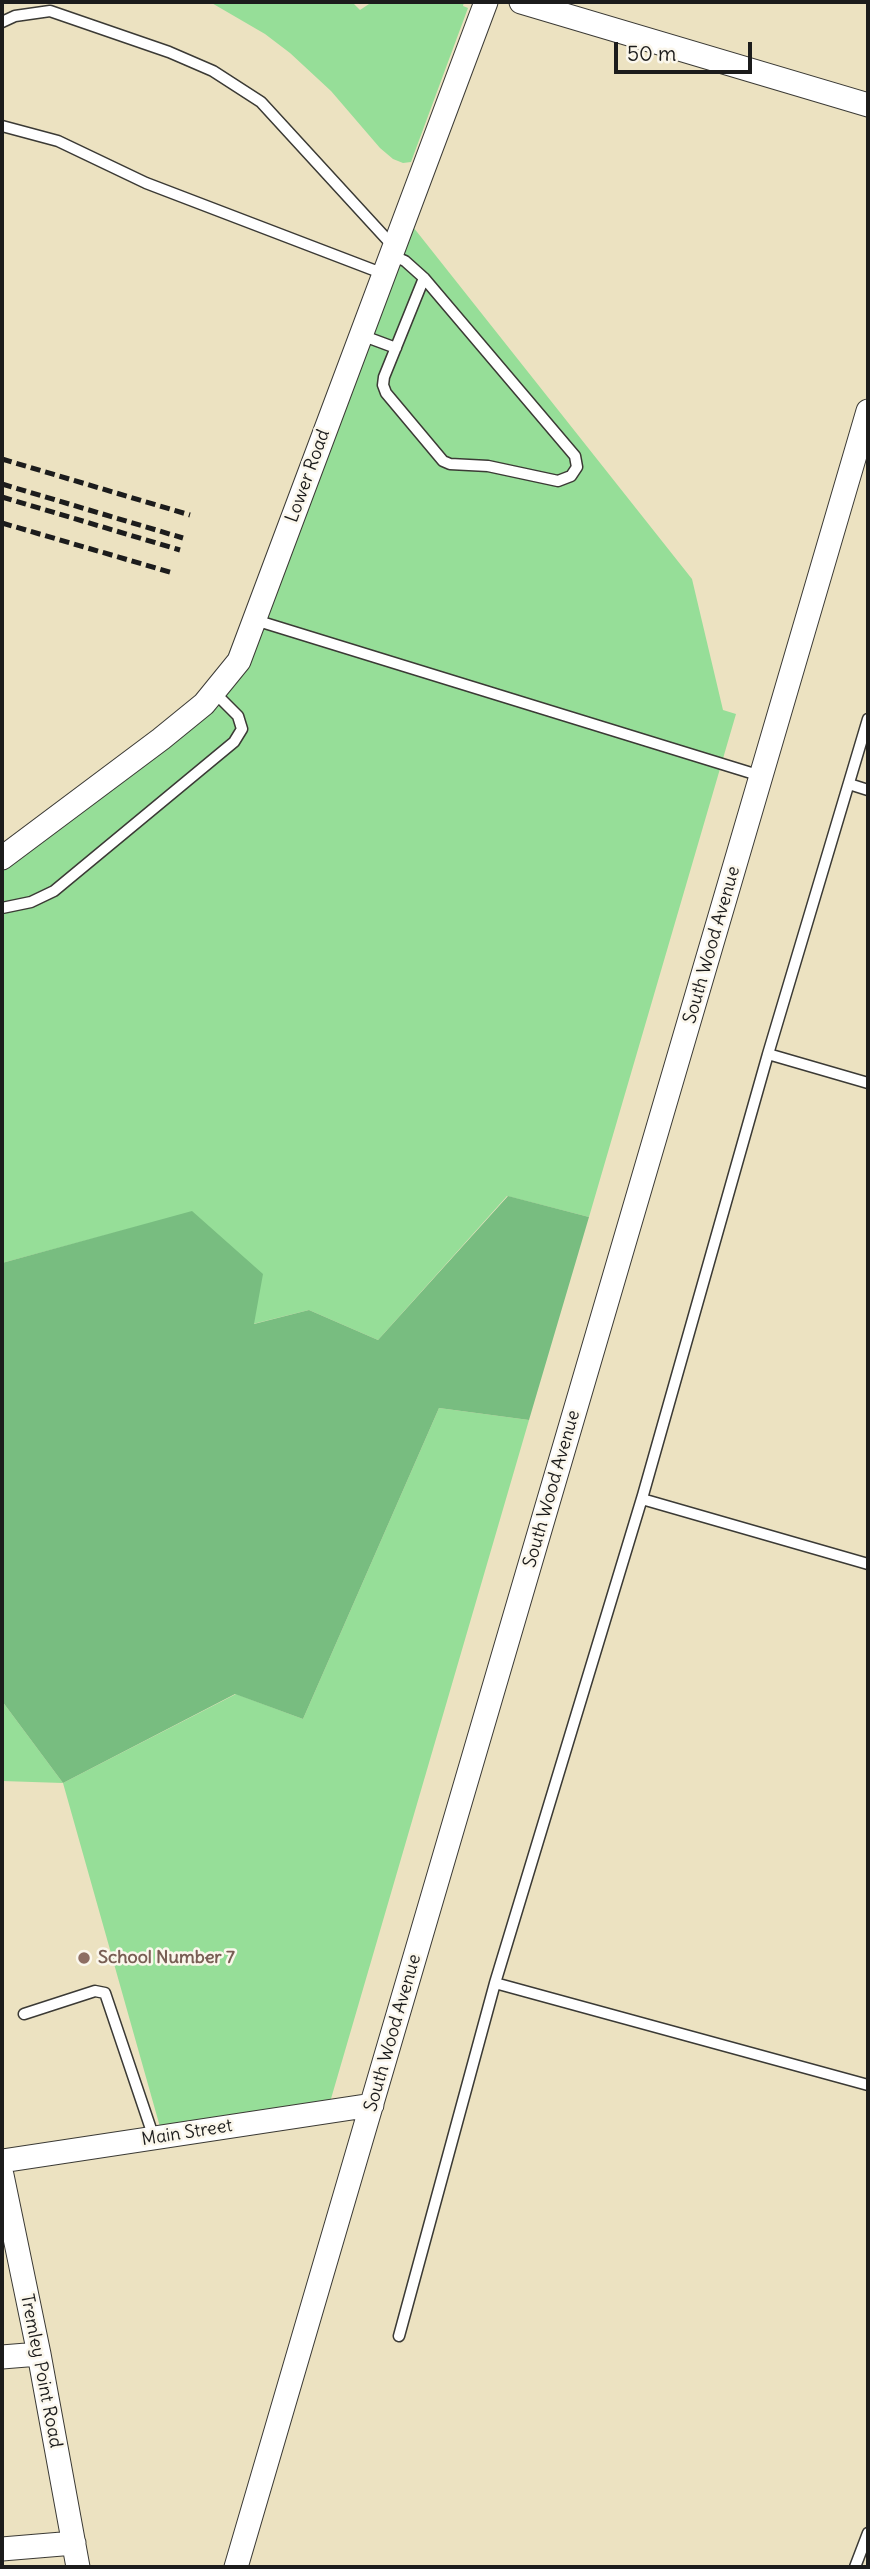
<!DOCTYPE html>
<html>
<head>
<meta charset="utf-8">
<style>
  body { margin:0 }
  #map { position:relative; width:870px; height:2569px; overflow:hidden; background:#ece2c1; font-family:Delius,sans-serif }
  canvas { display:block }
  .frame { position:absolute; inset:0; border:4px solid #1c1c1c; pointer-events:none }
  .scale { position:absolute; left:614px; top:42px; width:138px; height:32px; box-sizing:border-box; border:4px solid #1c1c1c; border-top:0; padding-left:9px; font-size:21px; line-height:24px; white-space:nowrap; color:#1c1c1c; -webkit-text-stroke:5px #fbf7ec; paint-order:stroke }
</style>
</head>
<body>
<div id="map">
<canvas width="870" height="2569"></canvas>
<div class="frame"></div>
<div class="scale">50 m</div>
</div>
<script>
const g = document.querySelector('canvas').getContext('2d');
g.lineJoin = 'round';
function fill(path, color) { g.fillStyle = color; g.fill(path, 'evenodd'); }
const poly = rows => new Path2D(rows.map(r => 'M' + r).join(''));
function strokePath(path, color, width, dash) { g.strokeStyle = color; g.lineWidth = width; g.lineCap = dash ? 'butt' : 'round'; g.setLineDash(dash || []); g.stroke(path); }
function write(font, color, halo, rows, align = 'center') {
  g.font = font + ' Delius,sans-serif'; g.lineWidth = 5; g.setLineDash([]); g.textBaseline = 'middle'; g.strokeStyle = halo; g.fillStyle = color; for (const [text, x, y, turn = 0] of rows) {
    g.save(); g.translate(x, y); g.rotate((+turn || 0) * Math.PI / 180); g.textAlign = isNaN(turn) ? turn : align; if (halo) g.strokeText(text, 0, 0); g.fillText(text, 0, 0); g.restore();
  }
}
fill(poly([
  [210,2,352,2,360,10,372,2,464,2,463,6,468,8,411,162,403,163,393,159,380,148,331,91,290,53,265,34],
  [402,213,692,579,723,710,736,714,589,1217,507,1196,378,1340,309,1310,253,1324,192,1212,2,1263,2,857,212,696],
  [439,1408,529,1420,328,2109,162,2134,63,1783,2,1781,2,1701,63,1783,236,1694,303,1719]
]), '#96de98');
fill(poly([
  [508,1196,589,1217,529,1420,439,1408,303,1719,235,1694,63,1783,2,1701,2,1263,192,1211,263,1274,254,1324,309,1310,378,1340]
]), '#78bd80');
const lane = poly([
  [2,22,15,16,50,11,169,52,213,71,261,102,393,246],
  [2,126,58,141,146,183,384,274],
  [391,255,405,261,424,278,575,456,577,467,571,476,558,481,488,466,450,464,443,461,386,393,383,385,384,377,424,278],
  [361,335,396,348],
  [255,620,761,776],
  [849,784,868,790],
  [2,908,31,902,54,891,234,742,242,729,238,716,214,692],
  [768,1054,868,719],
  [868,1083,768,1054,643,1495,495,1983,868,2085],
  [642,1499,868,1564],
  [24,2014,95,1991,105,1993,154,2138],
  [399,2336,495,1983],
  [855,2567,868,2533]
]);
const street = poly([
  [521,2,868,105],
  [2,858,161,739,204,704,239,661,486,2],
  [2,2161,372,2105],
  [2,2175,39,2354,78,2567],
  [2,2357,39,2354],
  [2,2549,74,2543],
  [236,2567,868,411]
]);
strokePath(lane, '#3b3a35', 13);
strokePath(street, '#3b3a35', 25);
strokePath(lane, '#fff', 10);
strokePath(street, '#fff', 23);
strokePath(poly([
  [2,459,190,515],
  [2,484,183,538],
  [2,497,180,550],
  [2,523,173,573]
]), '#1c1c1c', 5, [10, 5]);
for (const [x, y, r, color] of [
  [84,1958,7,"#8d6e63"]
]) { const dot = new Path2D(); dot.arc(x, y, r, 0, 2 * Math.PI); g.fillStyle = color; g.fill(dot); strokePath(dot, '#fbf7ec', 2.5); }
write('18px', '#1c1c1c', '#fbf7ec', [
  ["Lower Road",308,476,-70],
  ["South Wood Avenue",712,945,-74],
  ["South Wood Avenue",552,1489,-74],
  ["South Wood Avenue",393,2033,-74],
  ["Main Street",187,2133,-9],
  ["Tremley Point Road",41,2371,79]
]);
write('bold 18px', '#785e54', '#fbf7ec', [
  ["School Number 7",98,1958]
], 'left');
</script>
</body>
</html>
